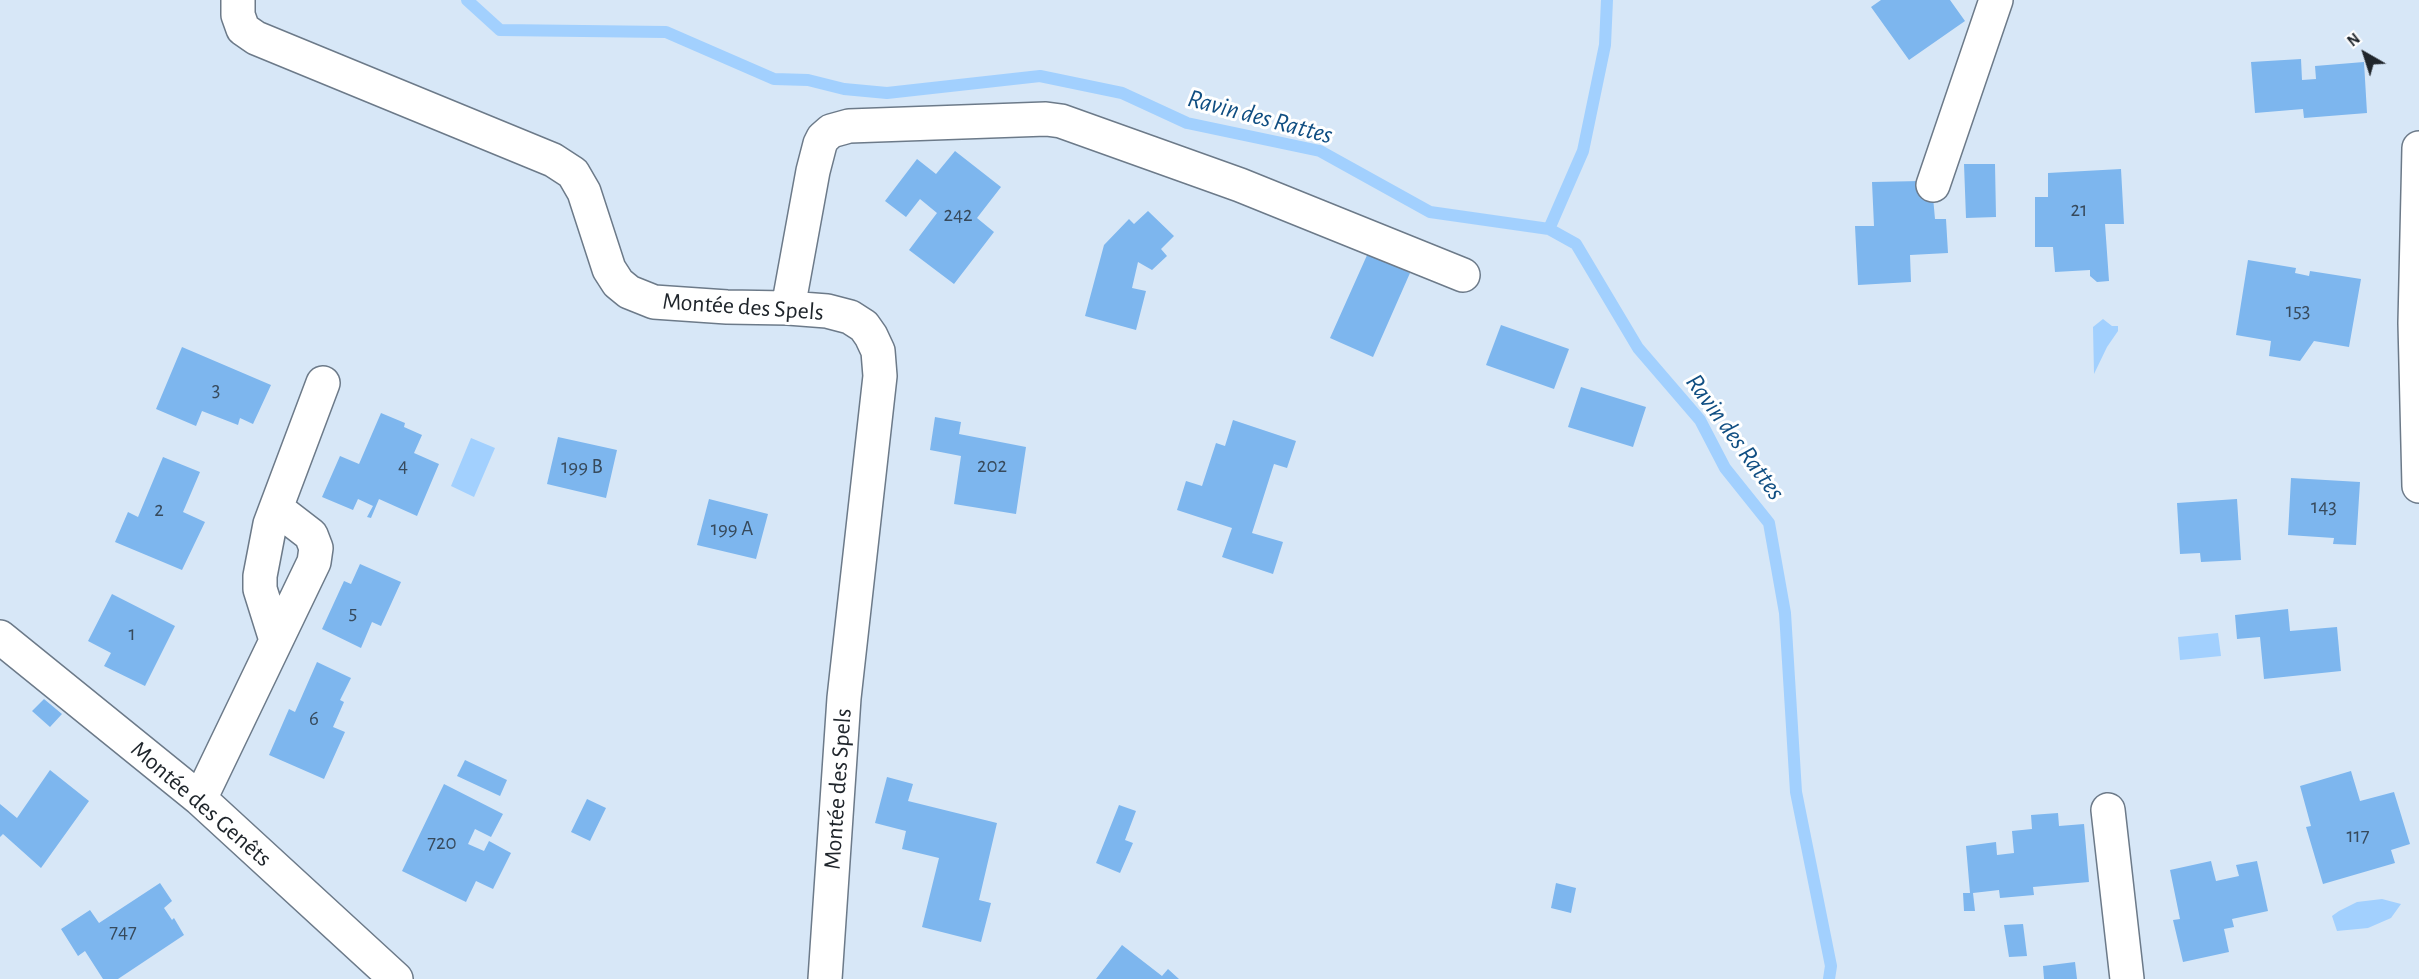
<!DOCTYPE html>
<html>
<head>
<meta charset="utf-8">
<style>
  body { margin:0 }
  #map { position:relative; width:2419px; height:979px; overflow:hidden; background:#d7e7f7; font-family:"Alegreya Sans",sans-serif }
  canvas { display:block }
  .north { position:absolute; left:2335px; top:24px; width:60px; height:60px; -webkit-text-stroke:4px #fff; paint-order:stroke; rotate:321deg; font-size:16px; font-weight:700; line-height:24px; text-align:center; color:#20262c }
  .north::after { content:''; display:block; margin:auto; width:21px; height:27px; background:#20262c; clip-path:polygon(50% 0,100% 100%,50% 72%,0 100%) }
</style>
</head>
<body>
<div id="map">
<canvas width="2419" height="979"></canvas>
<div class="north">N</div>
</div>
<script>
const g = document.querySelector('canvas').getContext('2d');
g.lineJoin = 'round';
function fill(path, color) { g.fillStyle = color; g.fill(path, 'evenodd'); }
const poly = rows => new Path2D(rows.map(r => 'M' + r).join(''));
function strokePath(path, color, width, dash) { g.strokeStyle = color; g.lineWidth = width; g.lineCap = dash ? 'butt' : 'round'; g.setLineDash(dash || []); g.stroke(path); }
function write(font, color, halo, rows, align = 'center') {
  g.font = font + ' "Alegreya Sans",sans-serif'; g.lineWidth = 6; g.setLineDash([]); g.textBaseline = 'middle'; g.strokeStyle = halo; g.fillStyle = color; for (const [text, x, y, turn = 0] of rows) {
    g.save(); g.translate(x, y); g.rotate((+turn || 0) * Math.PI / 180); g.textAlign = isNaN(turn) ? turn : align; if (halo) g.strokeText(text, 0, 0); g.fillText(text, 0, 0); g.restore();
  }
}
fill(poly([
  [2103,319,2112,326,2118,326,2118,331,2107,347,2094,374,2093,327],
  [471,438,495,448,474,497,451,486],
  [2218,633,2221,656,2180,660,2178,637],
  [2382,899,2401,904,2391,918,2368,928,2337,931,2332,916,2339,911,2357,902]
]), '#a2d0fe');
strokePath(poly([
  [467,0,500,30,666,32,774,79,808,80,844,89,887,93,1040,76,1122,93,1187,123,1320,151,1430,212,1549,229,1576,244,1638,348,1700,420,1725,468,1769,523,1785,613,1796,792,1831,966,1829,979],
  [1549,229,1583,151,1605,45,1607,0]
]), '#a2d0fe', 12);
fill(poly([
  [1881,0,1950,0,1965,21,1909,60,1871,7],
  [2301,59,2302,80,2316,79,2315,66,2364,62,2367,113,2304,118,2303,109,2255,113,2251,62],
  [955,151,1001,187,977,218,994,232,954,284,909,250,937,213,920,199,906,217,885,201,917,159,936,174],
  [1964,164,1995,164,1996,217,1966,218],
  [2121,169,2124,224,2105,224,2109,281,2097,282,2090,276,2090,270,2055,272,2053,247,2035,247,2035,197,2048,197,2048,173],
  [1921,181,1922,198,1933,197,1935,219,1946,219,1948,253,1910,255,1911,282,1858,285,1855,226,1874,226,1872,182],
  [1148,211,1174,236,1161,249,1167,256,1152,270,1138,262,1132,288,1146,291,1136,330,1085,316,1104,245,1129,219,1134,224],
  [1368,253,1410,273,1373,357,1330,338],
  [2248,260,2296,268,2295,273,2309,276,2310,271,2361,279,2349,347,2314,341,2300,361,2269,356,2271,341,2236,335],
  [1501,325,1569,349,1554,389,1486,365],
  [182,347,271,385,253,424,240,418,238,425,202,411,196,426,156,409],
  [1581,387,1646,407,1633,447,1568,427],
  [381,413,405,423,404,427,422,435,414,453,439,464,417,516,379,499,371,518,367,517,373,506,358,499,353,510,322,497,340,456,359,464],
  [935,417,961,422,959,434,1026,447,1016,514,954,504,961,456,930,450],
  [1233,420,1296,441,1287,468,1274,464,1252,533,1283,542,1273,574,1222,557,1232,528,1177,510,1186,481,1202,486,1216,443,1225,446],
  [558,437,617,450,606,498,547,484],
  [163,457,200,472,183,512,205,522,182,570,115,542,128,512,138,517],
  [2291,478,2360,482,2356,545,2333,544,2334,538,2288,535],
  [709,499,768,514,756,559,697,545],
  [2237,499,2241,560,2201,562,2200,553,2180,554,2177,503],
  [360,564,401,582,381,626,372,622,361,648,322,629,344,581,351,584],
  [112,594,175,626,145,686,104,666,111,653,88,641],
  [2288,609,2290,631,2337,627,2341,671,2264,679,2260,637,2237,639,2235,615],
  [317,662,351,678,340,700,344,702,333,727,345,732,324,779,269,755,289,709,295,712],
  [44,699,62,714,50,727,32,711],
  [465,760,507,780,500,796,457,776],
  [50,770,89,801,41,868,3,834,0,837,0,804,17,818],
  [2351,771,2360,801,2394,792,2410,844,2391,850,2395,863,2323,884,2306,827,2311,826,2300,786],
  [887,777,913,784,908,801,997,823,979,900,991,903,981,942,922,927,939,858,902,849,906,831,875,823],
  [444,784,503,814,491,837,475,829,468,844,484,851,489,841,511,853,493,889,476,881,466,902,402,871],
  [587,799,606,808,590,841,571,832],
  [1119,805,1136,811,1125,840,1133,843,1120,873,1096,863],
  [2058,813,2059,826,2084,824,2089,882,2033,887,2034,895,2000,898,1999,890,1973,893,1975,911,1964,911,1963,893,1970,893,1966,846,1996,842,1997,855,2014,853,2012,831,2032,829,2031,815],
  [2211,861,2216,881,2239,876,2236,865,2257,861,2268,911,2232,919,2234,927,2224,929,2229,952,2183,962,2173,920,2180,919,2170,870],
  [160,883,172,901,164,908,172,920,174,918,184,935,118,979,103,979,85,951,78,956,61,929,90,910,99,923],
  [1556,883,1576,888,1571,913,1551,908],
  [2023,924,2027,956,2009,957,2004,925],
  [1122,945,1162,976,1168,969,1179,979,1096,979],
  [2075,962,2077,979,2044,979,2043,966]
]), '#7db6ee');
const minor = poly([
  [238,0,238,15,243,29,256,38,553,160,573,173,584,192,609,269,618,283,629,292,654,302,727,307,788,308,827,311,850,317,864,326,871,336,878,351,880,376,844,698,825,979],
  [2419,148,2415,323,2419,486],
  [1933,185,1996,0],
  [788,308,813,171,820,144,823,138,831,131,849,126,1046,119,1061,121,1240,185,1463,275],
  [276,508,270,524,260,576,260,589,276,640],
  [0,637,200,799,396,979],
  [200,799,314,562,316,548,311,535,276,508,323,383],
  [2108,810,2127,979]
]);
strokePath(minor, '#6c7a89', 36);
strokePath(minor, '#fff', 33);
write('21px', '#374a5c', null, [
  ["21",2079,210],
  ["242",958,215],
  ["153",2298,311],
  ["3",216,390],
  ["4",403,466],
  ["202",992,466],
  ["199 B",582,467],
  ["143",2324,507],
  ["2",159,510],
  ["199 A",732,529],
  ["5",353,613],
  ["1",132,634],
  ["6",314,719],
  ["117",2358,836],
  ["720",442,843],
  ["747",123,932]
]);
write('24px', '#20262c', '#fff', [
  ["Montée des Spels",743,307,4],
  ["Montée des Spels",838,789,-86],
  ["Montée des Genêts",201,804,41]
]);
write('italic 26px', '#104e82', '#fff', [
  ["Ravin des Rattes",1260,117,15],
  ["Ravin des Rattes",1735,437,54]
]);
</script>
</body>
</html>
